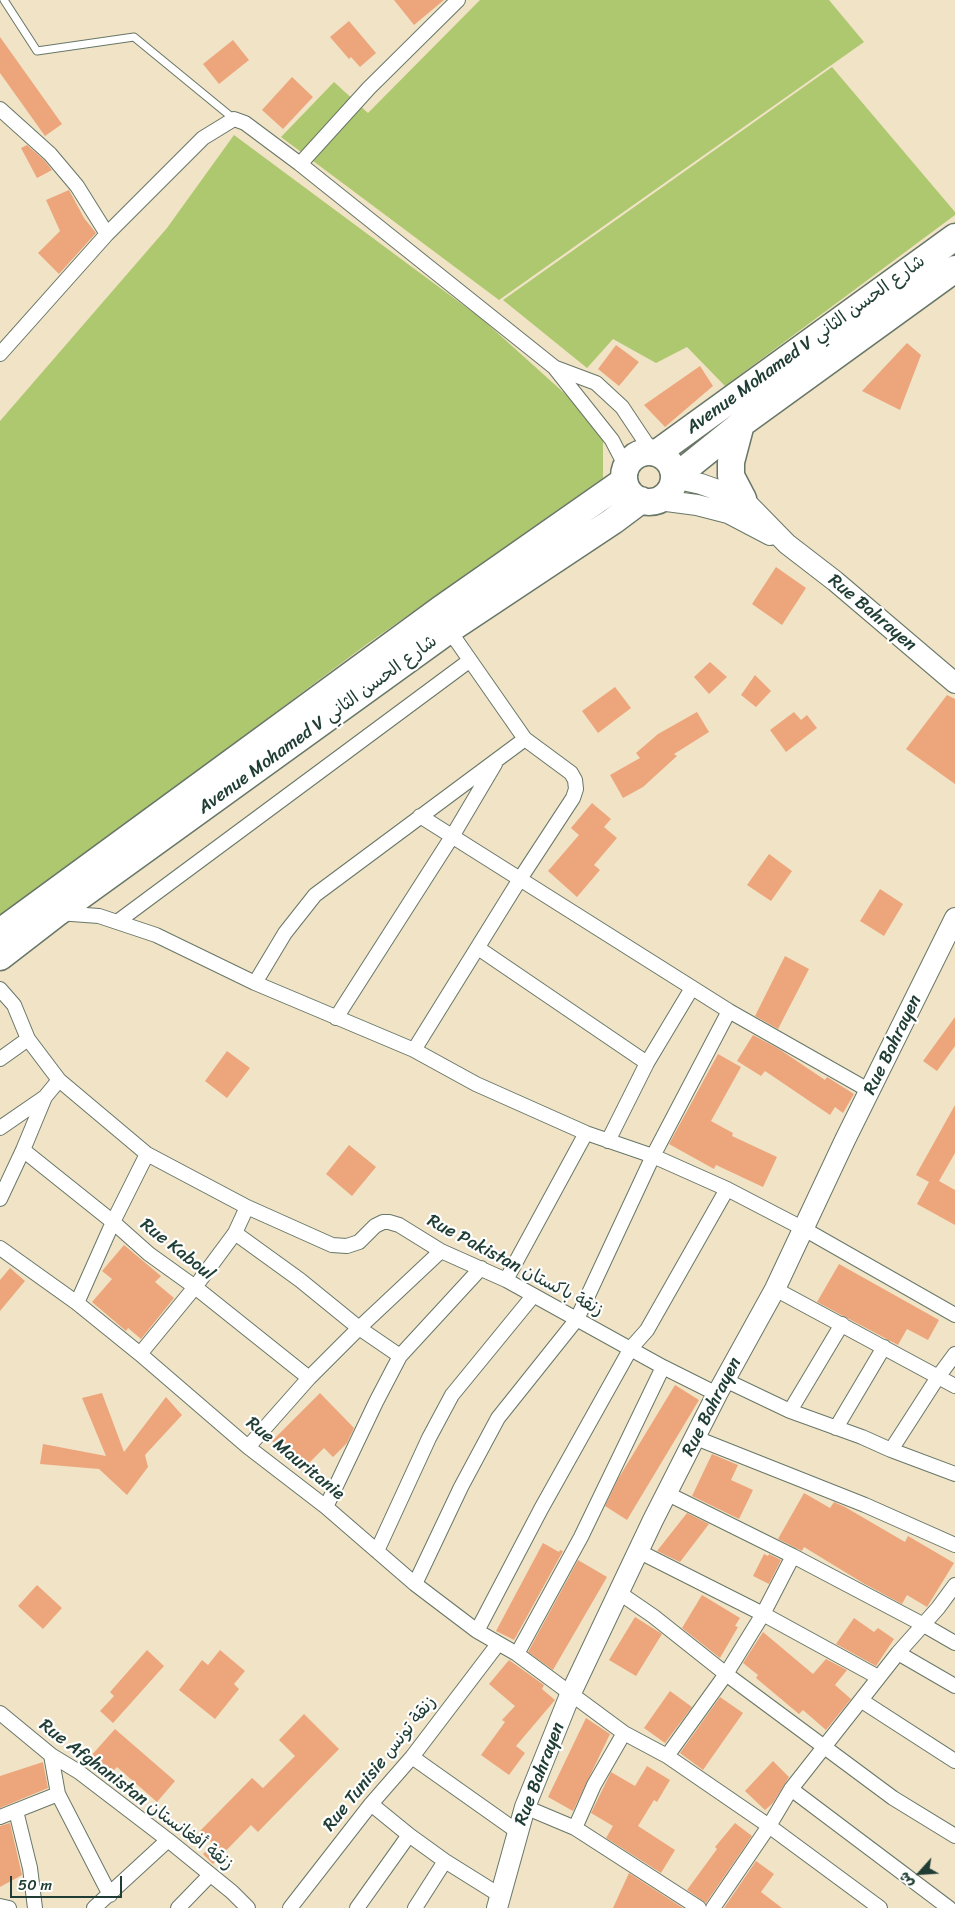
<!DOCTYPE html>
<html>
<head>
<meta charset="utf-8">
<style>
  body { margin:0 }
  #map { position:relative; width:955px; height:1908px; overflow:hidden; background:#f0e3c6; font-family:Sriracha,"Playpen Sans Arabic",sans-serif }
  canvas { display:block }
  .north { position:absolute; left:895px; top:1848px; width:50px; height:50px; -webkit-text-stroke:4px #fff; paint-order:stroke; rotate:244deg; font-size:14px; font-weight:700; line-height:20px; text-align:center; color:#1f3d34 }
  .north::after { content:''; display:block; margin:auto; width:18px; height:22px; background:#1f3d34; clip-path:polygon(50% 0,100% 100%,50% 72%,0 100%) }
  .scale { position:absolute; left:10px; top:1876px; width:112px; height:22px; box-sizing:border-box; border:2px solid #1f3d34; border-top:0; padding-left:6px; font-size:15px; line-height:18px; white-space:nowrap; color:#1f3d34; -webkit-text-stroke:4px #fff; paint-order:stroke }
</style>
</head>
<body>
<div id="map">
<canvas width="955" height="1908"></canvas>
<div class="north">ش</div>
<div class="scale">50 m</div>
</div>
<script>
const g = document.querySelector('canvas').getContext('2d');
g.lineJoin = 'round';
function fill(path, color) { g.fillStyle = color; g.fill(path, 'evenodd'); }
const poly = rows => new Path2D(rows.map(r => 'M' + r).join(''));
function strokePath(path, color, width, dash) { g.strokeStyle = color; g.lineWidth = width; g.lineCap = dash ? 'butt' : 'round'; g.setLineDash(dash || []); g.stroke(path); }
function write(font, color, halo, rows, align = 'center') {
  g.font = font + ' Sriracha,"Playpen Sans Arabic",sans-serif'; g.lineWidth = 4.5; g.setLineDash([]); g.textBaseline = 'middle'; g.strokeStyle = halo; g.fillStyle = color; for (const [text, x, y, turn = 0] of rows) {
    g.save(); g.translate(x, y); g.rotate((+turn || 0) * Math.PI / 180); g.textAlign = isNaN(turn) ? turn : align; if (halo) g.strokeText(text, 0, 0); g.fillText(text, 0, 0); g.restore();
  }
}
fill(poly([
  [480,0,829,0,864,42,499,300,281,137,334,82,368,113],
  [832,67,955,212,955,215,725,386,687,347,656,363,613,339,587,368,503,300],
  [234,135,482,319,603,428,603,478,367,644,94,848,0,915,0,421,167,228]
]), '#adc86e');
fill(poly([
  [394,0,444,0,414,25],
  [349,21,376,53,360,67,351,57,349,59,330,37],
  [0,37,62,124,45,136,0,73],
  [233,40,249,60,219,84,203,64],
  [292,77,313,97,283,129,262,110],
  [27,145,44,160,52,170,37,178,21,148],
  [69,190,84,218,96,233,59,274,38,253,60,231,46,200],
  [907,343,921,355,900,410,862,391],
  [616,345,639,362,619,386,598,369],
  [700,366,713,386,665,427,644,405],
  [776,567,806,588,782,625,752,604],
  [710,662,727,677,709,694,694,677],
  [755,675,771,691,756,707,741,695],
  [615,687,631,708,598,733,582,711],
  [947,695,955,699,955,784,906,749],
  [697,712,709,732,674,754,677,756,643,787,623,798,610,775,640,758,636,753,658,734],
  [794,712,801,720,807,715,817,728,786,752,770,730],
  [592,803,611,819,604,827,617,838,594,865,600,870,577,897,548,871,579,835,571,828],
  [769,854,792,871,771,901,747,885],
  [880,889,903,904,884,936,860,921],
  [785,956,809,969,778,1029,755,1016],
  [955,1017,955,1046,937,1071,923,1061],
  [753,1035,779,1049,825,1080,827,1077,854,1094,843,1113,835,1107,830,1115,765,1071,761,1076,737,1061],
  [227,1051,250,1068,227,1098,205,1081],
  [718,1054,741,1067,711,1121,733,1133,732,1136,777,1157,763,1187,716,1165,714,1169,669,1144],
  [955,1105,955,1153,939,1181,955,1190,955,1225,917,1204,929,1182,916,1175],
  [349,1145,376,1167,352,1196,326,1174],
  [124,1245,161,1276,155,1282,174,1298,141,1339,128,1328,126,1331,92,1302,112,1279,102,1271],
  [839,1264,939,1320,928,1340,907,1329,898,1345,817,1302],
  [10,1268,25,1281,0,1311,0,1280],
  [675,1385,699,1400,627,1520,605,1506,618,1479],
  [102,1393,124,1452,166,1397,182,1415,145,1455,148,1467,127,1495,99,1469,40,1464,43,1444,106,1456,82,1398],
  [320,1393,354,1428,347,1443,333,1457,324,1448,301,1471,272,1441],
  [712,1454,738,1465,731,1480,753,1490,739,1519,692,1496],
  [804,1493,830,1508,834,1502,845,1507,905,1542,908,1536,954,1563,927,1607,907,1595,902,1604,863,1583,804,1547,802,1551,778,1539],
  [687,1513,709,1524,680,1562,657,1551],
  [543,1543,559,1552,560,1550,563,1551,514,1640,496,1631],
  [764,1554,768,1556,769,1554,781,1560,769,1584,753,1576],
  [578,1560,607,1577,553,1670,528,1652],
  [37,1585,62,1608,43,1629,18,1606],
  [702,1595,740,1618,735,1626,738,1627,720,1658,682,1628],
  [635,1617,662,1634,636,1676,609,1660],
  [854,1618,874,1632,878,1628,894,1639,876,1666,836,1644],
  [763,1632,813,1674,826,1659,847,1670,835,1685,851,1699,826,1730,803,1710,799,1714,756,1678,758,1675,743,1663],
  [147,1650,164,1666,113,1723,100,1711,114,1696,110,1692],
  [220,1650,245,1671,234,1684,239,1689,215,1719,179,1690,202,1660,208,1665],
  [509,1660,544,1685,542,1689,555,1700,516,1746,525,1753,509,1775,481,1755,505,1722,502,1720,515,1706,489,1684],
  [670,1691,692,1707,665,1743,644,1728],
  [720,1697,743,1713,703,1770,680,1753],
  [304,1714,339,1749,258,1832,251,1825,213,1864,203,1854,213,1844,200,1831,252,1778,263,1788,295,1756,279,1740],
  [586,1718,610,1734,573,1811,548,1797],
  [115,1729,175,1781,157,1802,117,1767,110,1774,90,1757],
  [773,1761,789,1777,773,1803,765,1810,745,1791],
  [43,1762,48,1788,0,1808,0,1776],
  [647,1766,670,1780,657,1802,654,1800,638,1826,675,1850,661,1873,606,1838,613,1826,591,1813,611,1772,635,1786],
  [10,1823,22,1875,0,1887,0,1826],
  [735,1823,752,1836,706,1903,687,1890,717,1849,715,1847],
  [756,1861,774,1874,761,1892,782,1908,724,1908],
  [629,1873,683,1908,613,1908]
]), '#eda67c');
const lane = poly([
  [4,0,37,51,134,37,234,119]
]);
const street = poly([
  [0,109,50,154,77,186,107,234,0,354],
  [300,164,369,88,458,0],
  [107,234,203,138,234,119,245,123,300,164,554,367,612,440,626,467],
  [556,368,596,383,622,407,652,452],
  [420,816,729,1011,870,1091],
  [58,913,99,916,156,935,255,983,414,1050,476,1084,586,1133,653,1156,727,1189,804,1229,955,1315],
  [117,922,469,661],
  [478,948,647,1063],
  [255,983,285,933,315,895,525,739],
  [0,989,14,1005,28,1039,59,1080,147,1154,247,1207,332,1245,347,1246,359,1242,375,1226,383,1222,389,1222,399,1225,441,1251,506,1280,663,1367,717,1394],
  [336,1018,453,835,495,764],
  [414,1050,520,879,573,798,576,789,575,780,571,773,525,739,449,630],
  [0,1059,28,1039],
  [0,1128,45,1097,59,1080],
  [608,1141,647,1063,692,988],
  [23,1150,113,1222,149,1254,195,1287,309,1378],
  [0,1199,23,1150,45,1097],
  [235,1233,300,1280,359,1328,400,1356],
  [0,1248,77,1303,140,1354,248,1447,326,1507,415,1584,477,1631,517,1654,624,1733,667,1756,769,1826,880,1908],
  [506,1280,586,1133],
  [775,1289,955,1386],
  [77,1303,113,1222,147,1154],
  [140,1354,195,1287,235,1233,247,1207],
  [725,1380,790,1411,862,1437,891,1450,955,1474],
  [790,1411,842,1324],
  [836,1428,884,1347],
  [696,1438,865,1505,955,1545],
  [248,1447,309,1378,359,1328,441,1251],
  [891,1450,938,1377,955,1354],
  [668,1494,793,1556,922,1624,955,1643],
  [326,1507,376,1402,400,1356,481,1268],
  [377,1551,429,1438,452,1395,533,1296],
  [638,1551,763,1614,878,1677],
  [415,1584,461,1487,498,1418,577,1319,653,1156,729,1011],
  [618,1592,653,1616,726,1674,893,1798,955,1836],
  [477,1631,541,1509,631,1348,647,1330,727,1189],
  [898,1653,955,1686],
  [517,1654,581,1537,663,1367],
  [862,1701,955,1761],
  [0,1713,51,1755,79,1772,168,1840,232,1892,248,1908],
  [51,1755,58,1794,110,1895],
  [667,1756,726,1674,763,1614,793,1556],
  [412,1757,518,1832],
  [791,1789,949,1908],
  [371,1804,409,1835,445,1861,501,1896],
  [525,1807,575,1828,699,1908],
  [16,1811,30,1868,35,1908],
  [0,1817,58,1794],
  [575,1828,594,1785,624,1733],
  [0,1906,9,1908],
  [94,1908,168,1840],
  [178,1908,210,1875],
  [290,1908,371,1804,412,1757,498,1644],
  [357,1908,409,1835],
  [415,1908,445,1861],
  [713,1908,769,1826,791,1789,898,1653,938,1608,955,1585]
]);
const secondary = poly([
  [674,478,701,484,743,499,787,544,835,581,955,683],
  [659,500,697,505,728,513,770,535],
  [497,1908,525,1807,570,1695,653,1520,717,1394,775,1289,845,1140,955,918]
]);
const highway = poly([
  [741,424,731,462,731,476,743,499],
  '624 477a25 25 0 1 1 50 0a25 25 0 1 1-50 0Z',
  [657,453,955,237],
  [674,478,741,424,955,269],
  [0,932,441,609,624,481],
  [0,957,57,913,449,630,613,521,641,500]
]);
strokePath(lane, '#687767', 9);
strokePath(street, '#687767', 16);
strokePath(secondary, '#687767', 22);
strokePath(highway, '#687767', 29);
strokePath(lane, '#fff', 7);
strokePath(street, '#fff', 14);
strokePath(secondary, '#fff', 20);
strokePath(highway, '#fff', 26);
write('18px', '#1f3d34', '#fff', [
  ["Avenue Mohamed V شارع الحسن الثاني",806,345,-36],
  ["Rue Bahrayen",872,613,40],
  ["Avenue Mohamed V شارع الحسن الثاني",318,725,-36],
  ["Rue Bahrayen",893,1045,-64],
  ["Rue Kaboul",177,1250,38],
  ["Rue Pakistan زنقة باكستان",515,1266,28],
  ["Rue Bahrayen",712,1407,-63],
  ["Rue Mauritanie",295,1459,39],
  ["Rue Tunisie زنقة تونس",380,1764,-51],
  ["Rue Bahrayen",540,1774,-69],
  ["Rue Afghanistan زنقة أفغانستان",136,1795,37]
]);
</script>
</body>
</html>
